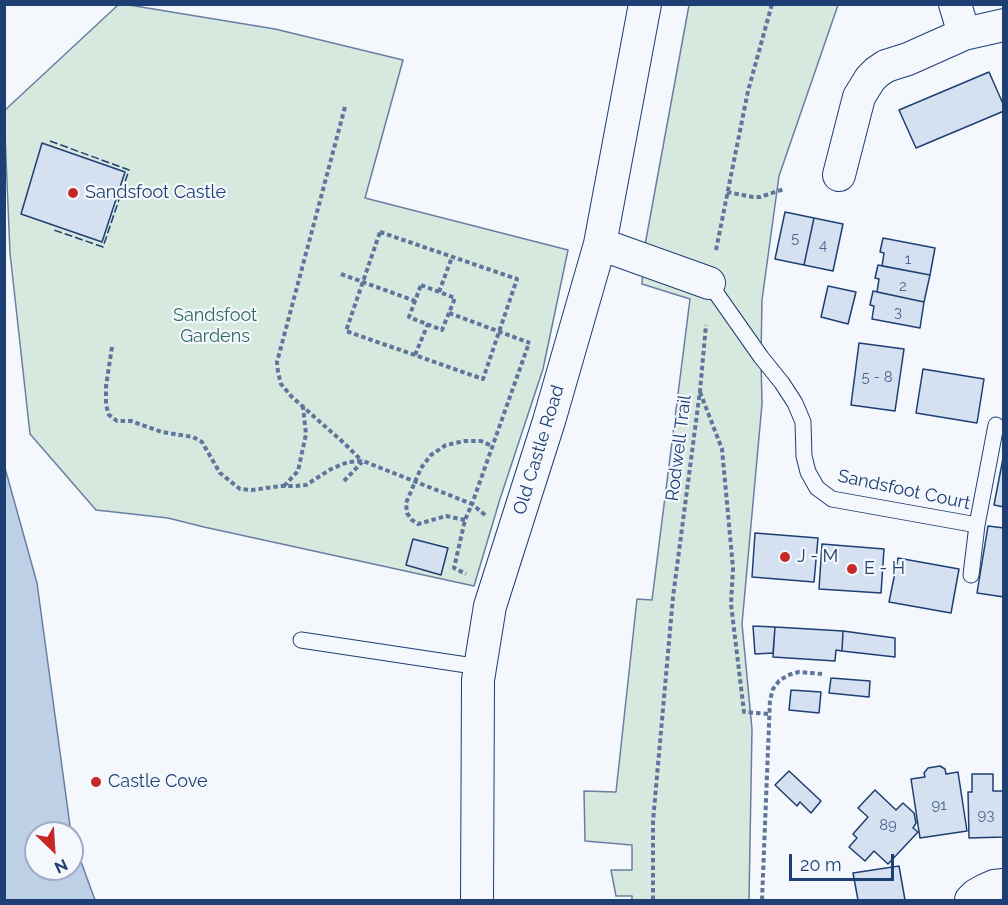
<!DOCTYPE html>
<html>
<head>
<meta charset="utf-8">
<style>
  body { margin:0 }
  #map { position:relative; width:1008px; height:905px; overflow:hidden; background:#f4f7fb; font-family:Raleway,sans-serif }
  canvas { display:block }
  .frame { position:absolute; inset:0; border:6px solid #1d3f73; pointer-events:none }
  .north { position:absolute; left:24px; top:821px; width:60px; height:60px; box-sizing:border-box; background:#f4f7fb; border:2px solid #9eadc5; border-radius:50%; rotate:155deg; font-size:16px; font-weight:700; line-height:24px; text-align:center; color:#1d3f73 }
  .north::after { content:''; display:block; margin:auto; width:21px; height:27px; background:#c62828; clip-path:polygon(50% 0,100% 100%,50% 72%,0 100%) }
  .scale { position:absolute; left:789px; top:854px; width:105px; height:27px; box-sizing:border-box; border:3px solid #1d3f73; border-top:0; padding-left:8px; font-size:18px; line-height:21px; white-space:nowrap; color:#1d3f73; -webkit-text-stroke:4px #f4f7fb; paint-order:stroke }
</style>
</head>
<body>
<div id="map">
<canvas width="1008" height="905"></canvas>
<div class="frame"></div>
<div class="north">N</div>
<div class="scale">20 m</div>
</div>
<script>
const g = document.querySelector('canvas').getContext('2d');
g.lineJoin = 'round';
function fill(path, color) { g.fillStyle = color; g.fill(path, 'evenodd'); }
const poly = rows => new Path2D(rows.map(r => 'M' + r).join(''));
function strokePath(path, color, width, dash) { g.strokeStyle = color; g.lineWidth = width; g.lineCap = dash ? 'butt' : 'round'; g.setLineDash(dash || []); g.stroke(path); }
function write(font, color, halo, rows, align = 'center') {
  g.font = font + ' Raleway,sans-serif'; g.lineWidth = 4.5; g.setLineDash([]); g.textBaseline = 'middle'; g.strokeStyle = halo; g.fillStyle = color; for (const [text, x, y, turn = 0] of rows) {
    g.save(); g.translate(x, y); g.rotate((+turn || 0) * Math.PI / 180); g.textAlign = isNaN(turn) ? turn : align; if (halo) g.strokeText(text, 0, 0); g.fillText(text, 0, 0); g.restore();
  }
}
const green = poly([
  [118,5,129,5,275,29,403,60,365,198,568,250,543,369,500,499,474,586,204,527,168,518,96,510,30,434,10,253,4,111,118,5],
  [689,5,838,5,779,176,762,300,761,357,762,404,742,624,752,729,749,900,632,900,632,896,616,896,611,870,632,870,632,845,585,841,584,791,616,792,637,599,652,600,690,299,642,284,645,245,689,5]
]);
fill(green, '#d7e8df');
strokePath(green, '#687fa3', 1.5);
const water = poly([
  [5,468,37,583,71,833,36,833,36,869,72,869,72,837,95,900,5,900,5,468]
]);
fill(water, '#bed0e5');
strokePath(water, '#687fa3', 1.5);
const building = poly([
  [989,72,1004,106,1004,111,916,148,899,110,989,72],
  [42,143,125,172,102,242,21,214,42,143],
  [785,212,814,218,804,265,775,259,785,212],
  [814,218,843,224,833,271,804,265,814,218],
  [883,238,935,248,930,275,882,266,884,253,880,252,883,238],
  [878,265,930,275,924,302,877,292,879,279,875,278,878,265],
  [828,286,856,292,848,324,821,317,828,286],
  [873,291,924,302,920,328,872,319,874,306,870,305,873,291],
  [859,343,904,349,895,411,851,405,859,343],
  [923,369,984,379,977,423,916,413,923,369],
  [1004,453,1004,507,994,505,1004,453],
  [988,526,1004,528,1004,597,977,593,988,526],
  [755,533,818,538,814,582,752,577,755,533],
  [413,539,448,548,441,575,406,565,413,539],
  [822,544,884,549,881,593,819,589,822,544],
  [898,558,959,569,951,613,889,602,898,558],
  [753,626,775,627,773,653,755,654,753,626],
  [775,627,843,631,842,651,836,650,835,661,773,657,775,627],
  [843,631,895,638,895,657,842,651,843,631],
  [831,678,870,681,869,697,829,693,831,678],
  [791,690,821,692,819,713,789,710,791,690],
  [940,766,945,769,946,774,958,772,967,831,920,838,911,779,925,777,924,773,928,768,940,766],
  [789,771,821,801,811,813,800,802,797,806,775,785,789,771],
  [972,774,993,774,993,791,1004,791,1004,837,969,838,968,792,972,792,972,774],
  [875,790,896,810,903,803,914,813,916,823,913,828,918,832,888,864,874,851,865,861,849,847,857,838,853,834,868,817,858,808,875,790],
  [899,866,905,900,858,900,853,873,899,866]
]);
fill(building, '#d5e0f0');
strokePath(building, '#1d3f73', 1.5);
const lane = poly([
  [709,283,761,357,782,383,795,403,803,422,804,456,808,472,817,488,832,499,977,525,996,425],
  [971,575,977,525],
  [301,640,480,667]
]);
const street = poly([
  [955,4,964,34],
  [839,175,859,97,870,79,877,72,886,66,908,59,964,34,1004,25],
  [600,244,709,283],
  [477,900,478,680,490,606,549,421,600,244,645,4],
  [971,900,976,895,985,890,994,886,1004,885]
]);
strokePath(lane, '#1d3f73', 17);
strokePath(street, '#1d3f73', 34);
strokePath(poly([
  [345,107,277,362,278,372,281,384,291,396,346,445,362,461],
  [727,192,753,197,760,197,784,189],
  [380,232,517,279,483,379,346,331,380,232],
  [716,250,748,91,772,4],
  [341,274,415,301],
  [421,285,455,298,442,330,409,317,421,285],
  [439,292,452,257],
  [449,313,530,343],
  [112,347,106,386,106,405,109,415,117,421,131,421,162,432,193,437,202,442,220,473,240,489,252,490,281,486,295,486,306,485,331,469,348,462,363,461,472,504,465,520,454,568,466,574],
  [415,355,428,324],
  [700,392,722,449,733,568,731,604,744,712,769,714],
  [344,481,362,462],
  [284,486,298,471,306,434,303,407],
  [485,515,472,504,529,343],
  [465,520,446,516,418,524,412,520,407,513,406,503,421,468,431,455,446,445,465,441,481,441,492,446],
  [653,900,653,821,673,597,700,391,706,325],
  [762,900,770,700,773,689,779,681,788,675,799,672,822,674]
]), '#5e769c', 4, [4.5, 3]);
strokePath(lane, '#f4f7fb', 15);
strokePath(street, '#f4f7fb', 32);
strokePath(poly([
  [50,141,129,170,103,247,54,230]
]), '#1d3f73', 1.5, [8, 3]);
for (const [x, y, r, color] of [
  [73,193,6,"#c62828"],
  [785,557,6,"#c62828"],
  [852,569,6,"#c62828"],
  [96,782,6,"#c62828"]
]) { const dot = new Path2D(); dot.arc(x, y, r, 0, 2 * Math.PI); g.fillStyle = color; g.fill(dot); strokePath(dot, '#f4f7fb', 2); }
write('15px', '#4b6792', null, [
  ["5",795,238],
  ["4",823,245],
  ["1",908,259],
  ["2",903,286],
  ["3",898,312],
  ["5 - 8",877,377],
  ["91",939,805],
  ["93",986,815],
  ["89",888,825]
]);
write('18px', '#1d3f73', '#f4f7fb', [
  ["Sandsfoot Castle",85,193],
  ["J - M",797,557],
  ["E - H",864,569],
  ["Castle Cove",108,782]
], 'left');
write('18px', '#2c6c60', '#f4f7fb', [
  ["Sandsfoot",215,316],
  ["Gardens",215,337]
]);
write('18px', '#1d3f73', '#f4f7fb', [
  ["Rodwell Trail",679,448,-83],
  ["Old Castle Road",539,450,-73],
  ["Sandsfoot Court",904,490,12]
]);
</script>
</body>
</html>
